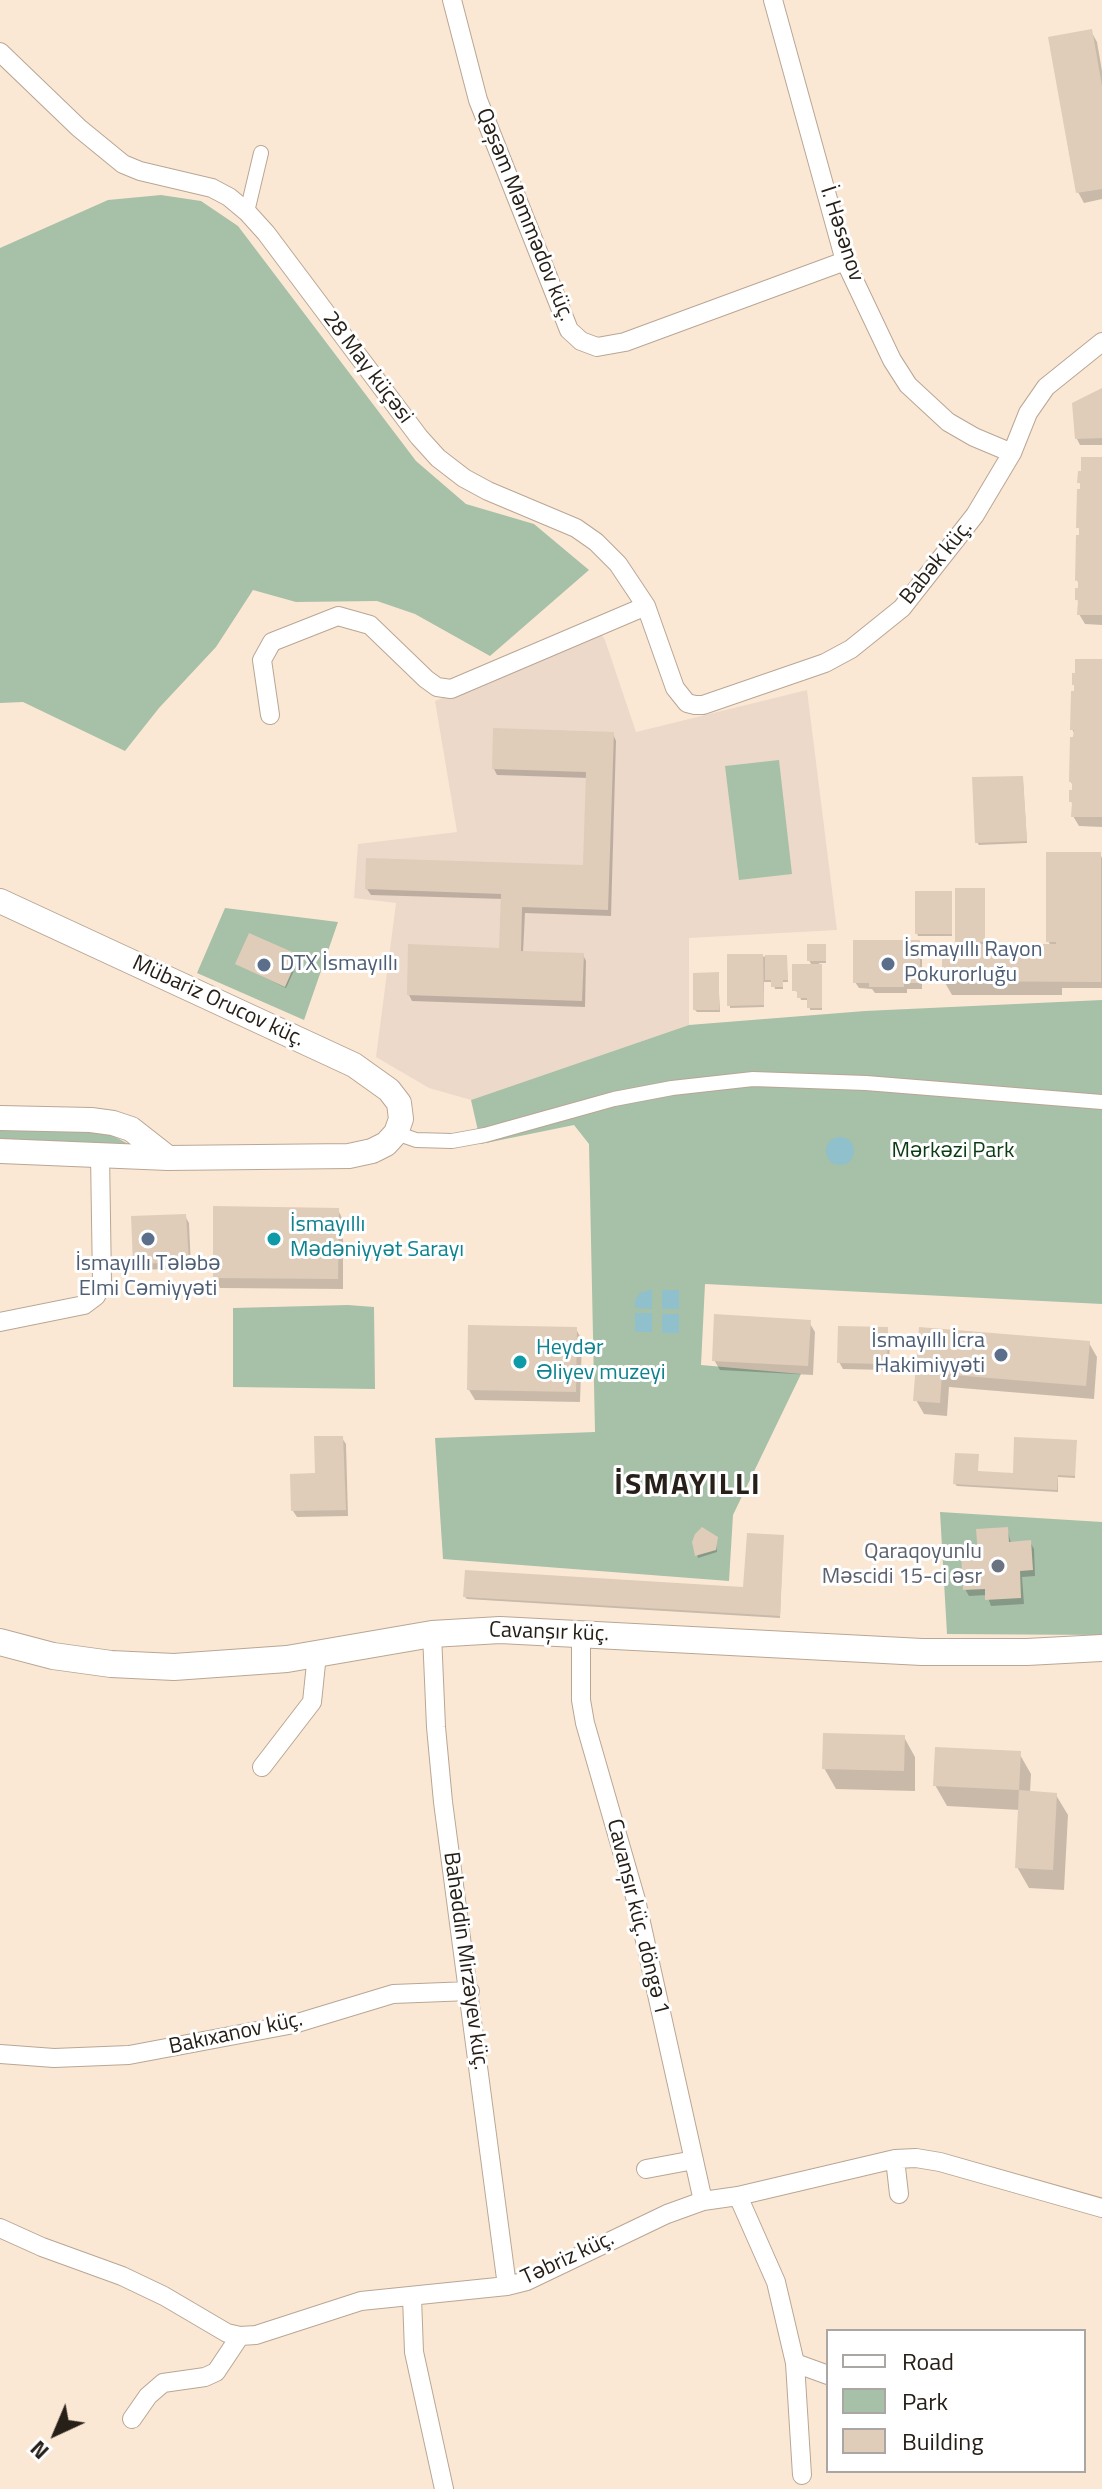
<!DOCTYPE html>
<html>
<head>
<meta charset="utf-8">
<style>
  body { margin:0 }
  #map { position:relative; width:1102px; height:2489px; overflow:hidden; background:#fbe8d4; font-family:"Titillium Web",sans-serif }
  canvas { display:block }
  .legend { position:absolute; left:826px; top:2329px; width:260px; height:144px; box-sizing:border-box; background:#fff; border:2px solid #a9a6a3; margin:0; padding:10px 14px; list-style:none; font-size:24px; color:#272019 }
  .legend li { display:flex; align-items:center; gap:16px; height:40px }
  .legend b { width:40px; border:2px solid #a9a6a3 }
  .north { position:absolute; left:16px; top:2393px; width:80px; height:80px; -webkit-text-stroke:6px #fff; paint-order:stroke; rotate:224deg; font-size:22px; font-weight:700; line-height:32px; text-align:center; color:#272019 }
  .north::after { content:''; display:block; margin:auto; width:28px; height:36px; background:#272019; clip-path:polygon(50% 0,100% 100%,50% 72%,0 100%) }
</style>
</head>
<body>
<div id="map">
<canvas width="1102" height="2489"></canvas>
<ul class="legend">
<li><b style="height:10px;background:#fff"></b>Road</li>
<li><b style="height:22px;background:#a7c0a8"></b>Park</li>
<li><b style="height:22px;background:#dfccb9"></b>Building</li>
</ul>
<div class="north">N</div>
</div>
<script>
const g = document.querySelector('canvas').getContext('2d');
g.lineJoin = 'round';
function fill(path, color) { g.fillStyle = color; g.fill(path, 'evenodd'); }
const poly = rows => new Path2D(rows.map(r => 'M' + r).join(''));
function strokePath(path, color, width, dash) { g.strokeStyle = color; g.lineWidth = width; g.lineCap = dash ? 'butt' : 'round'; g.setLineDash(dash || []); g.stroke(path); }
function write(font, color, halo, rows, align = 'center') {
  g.font = font + ' "Titillium Web",sans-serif'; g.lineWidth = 6; g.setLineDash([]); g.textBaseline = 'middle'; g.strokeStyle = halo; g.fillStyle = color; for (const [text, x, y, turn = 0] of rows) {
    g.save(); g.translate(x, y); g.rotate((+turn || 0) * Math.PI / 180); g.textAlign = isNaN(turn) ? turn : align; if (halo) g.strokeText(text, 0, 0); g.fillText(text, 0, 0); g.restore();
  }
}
fill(poly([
  [600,632,605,640,636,732,807,690,837,930,689,938,689,1025,471,1100,429,1088,376,1057,396,903,354,898,358,844,457,832,435,701]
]), '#edd9ca');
fill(poly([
  [161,195,201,201,238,226,416,461,466,504,534,524,589,570,490,656,415,614,377,601,296,602,253,590,216,647,159,708,125,751,23,702,0,703,0,248,108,200],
  [779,760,792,874,739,880,725,766],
  [225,908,338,922,304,1020,197,973],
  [1102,1000,1102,1304,705,1284,701,1365,801,1374,733,1515,729,1581,443,1559,435,1438,595,1432,589,1144,574,1125,481,1144,471,1100,689,1025,865,1011],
  [0,1130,106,1132,134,1147,0,1143],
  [348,1305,374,1307,375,1389,233,1387,233,1308],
  [940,1512,1102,1522,1102,1635,947,1634]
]), '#a7c0a8');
fill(poly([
  '826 1151a14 14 0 1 1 28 0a14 14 0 1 1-28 0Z',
  [652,1289,652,1309,635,1308,635,1300,640,1293],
  [662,1290,679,1290,679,1309,662,1309],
  [635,1313,652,1313,652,1332,635,1332],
  [662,1314,679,1314,679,1333,662,1333]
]), '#8fc0cb');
fill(poly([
  [1091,31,1097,42,1102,71,1102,199,1084,203,1078,192],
  [1102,390,1102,445,1080,445,1077,439],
  [1102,459,1102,625,1085,624,1079,614,1080,605,1077,599,1080,586,1077,580,1081,532,1078,527,1082,487,1079,482],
  [1102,661,1102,827,1079,826,1073,816,1074,807,1071,801,1074,788,1071,782,1075,735,1072,729],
  [613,734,616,741,611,916,525,913,523,953,583,955,586,961,585,1007,412,1001,409,995,501,950,503,899,371,895,367,889,585,867,588,778,497,775,494,769],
  [1023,780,1027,843,979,845,977,842],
  [1100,854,1102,858,1102,988,1062,988,1062,995,952,995,944,981,960,946,957,941,984,890,985,946,1051,946,1048,941],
  [951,893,952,936,918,936,917,933],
  [918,942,922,949,922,989,907,989,907,993,875,993,872,989,859,988,855,982],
  [825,946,826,963,819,963,822,969,822,1010,810,1010,809,1000,801,1000,799,993,794,990,812,966,809,960],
  [729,956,786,957,788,982,783,982,783,989,775,989,773,982,764,982,764,1007,730,1008],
  [297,957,299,960,286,988,237,964],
  [718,974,720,1012,697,1012,695,1010],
  [338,1210,343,1220,343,1289,220,1288,215,1277],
  [185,1216,189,1223,191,1268,139,1270,135,1264],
  [809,1322,815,1332,813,1375,720,1370,714,1360],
  [576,1329,582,1340,580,1402,475,1400,469,1390],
  [886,1329,890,1336,889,1370,843,1369,839,1362],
  [921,1329,1089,1343,1097,1357,1094,1399,949,1387,947,1416,924,1414,916,1400],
  [342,1438,346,1444,348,1516,297,1517,293,1511],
  [1075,1442,1075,1478,1058,1477,1058,1492,957,1486,955,1484,978,1456,978,1473,1015,1475],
  [1007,1529,1011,1543,1030,1542,1034,1549,1035,1576,1022,1577,1024,1604,991,1606,987,1595,969,1596,965,1589,980,1555],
  [783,1537,780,1618,467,1599,465,1597,745,1589],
  [716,1539,717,1552,698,1558,694,1542],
  [904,1737,915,1757,915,1791,836,1789,824,1768],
  [1019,1753,1031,1774,1030,1793,1056,1795,1068,1815,1064,1890,1029,1888,1017,1867,1020,1810,947,1806,935,1785]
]), '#0003');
fill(poly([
  [1092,29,1102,86,1102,189,1076,193,1048,37],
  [1102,388,1102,438,1075,439,1072,403],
  [1081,457,1102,457,1102,615,1077,615,1078,600,1075,600,1075,588,1078,588,1078,580,1075,581,1076,535,1079,535,1079,528,1076,528,1077,489,1080,489,1080,483,1077,483,1078,471,1081,471],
  [1075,659,1102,659,1102,817,1071,817,1072,802,1069,802,1069,790,1072,790,1072,782,1069,782,1070,737,1073,737,1074,730,1070,730,1071,691,1074,691,1074,685,1072,685,1072,673,1075,673],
  [493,728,614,732,608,910,522,907,521,951,584,953,582,1001,407,995,408,944,499,948,501,894,365,889,366,858,583,865,586,772,492,769],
  [1023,776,1027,841,975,843,972,777],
  [1046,852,1101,852,1101,982,942,981,942,944,1056,944,1056,942,1046,942],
  [955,888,985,888,985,942,955,942],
  [915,891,952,891,952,934,915,934],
  [249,933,299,955,285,987,235,964],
  [853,940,920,940,920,983,904,983,904,987,869,987,869,983,853,983],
  [807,944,826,944,826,961,807,961],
  [727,954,763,954,764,1005,727,1006],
  [765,955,787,955,788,980,783,980,783,987,771,987,771,980,765,980],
  [792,964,822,964,822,1008,807,1008,807,998,797,998,797,991,792,991],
  [719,972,719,1010,693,1010,693,973],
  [213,1206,339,1208,338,1279,213,1278],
  [186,1214,189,1262,133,1264,131,1216],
  [714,1314,811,1320,808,1366,712,1361],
  [468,1325,577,1327,576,1392,467,1390],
  [838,1326,888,1327,887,1364,837,1363],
  [919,1327,1090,1341,1086,1386,942,1374,940,1403,913,1401],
  [314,1436,343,1436,346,1510,291,1511,290,1474,315,1473],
  [1014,1437,1077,1440,1075,1476,1058,1475,1057,1490,953,1484,955,1453,979,1454,978,1471,1013,1473],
  [702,1527,718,1537,716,1550,695,1556,692,1542,695,1534],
  [1008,1527,1009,1542,1031,1540,1033,1570,1020,1571,1021,1598,985,1600,985,1589,963,1590,961,1554,978,1554,976,1529],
  [747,1533,784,1535,780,1616,463,1597,465,1570,743,1587],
  [823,1733,905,1735,904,1771,822,1769],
  [935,1747,1021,1751,1019,1790,933,1786],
  [1019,1790,1057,1793,1053,1870,1015,1868]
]), '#dfccb9');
const pedestrian = poly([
  [247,212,261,153],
  [396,1133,416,1140,452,1141,485,1135,614,1099,672,1088,753,1079,866,1083,1102,1102]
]);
const minor = poly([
  [452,0,478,100,569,330,581,341,597,347,625,342,845,261],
  [773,0,845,261,892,360,908,385,948,422,974,437,1012,453],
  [0,52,79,128,123,164,140,171,212,188,229,197,247,212,266,233,419,437,438,458,464,478,488,491,576,528,596,542,618,564,646,606,675,688,687,703,695,705,703,705,825,663,851,649,902,608,975,515,1012,453,1028,413,1046,387,1102,342],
  [270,715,262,660,272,642,338,616,370,625,426,679,437,687,451,689,646,606],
  [0,1322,84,1305,96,1296,102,1283,100,1154],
  [581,1632,581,1700,585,1723,636,1900,703,2201],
  [432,1634,436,1727,443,1802,507,2286],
  [262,1767,312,1702,317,1654],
  [0,2054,54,2058,129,2055,294,2024,393,1994,470,1991],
  [895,2159,899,2194],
  [646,2169,694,2160],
  [738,2196,776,2282,795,2363,802,2475],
  [0,2228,42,2247,122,2276,164,2296,227,2333,240,2336,256,2335,361,2301,507,2286,527,2281,667,2214,703,2201,738,2196,895,2159,916,2158,940,2162,1102,2208],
  [412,2297,414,2352,444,2489],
  [795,2363,828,2375],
  [132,2419,148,2396,163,2383,205,2377,216,2372,240,2336]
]);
const tertiary = poly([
  [0,901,354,1065,389,1090,399,1103,401,1119,396,1133,386,1144,372,1151,349,1156,168,1158,0,1151],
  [0,1118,91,1120,113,1123,131,1129,168,1158]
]);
const secondary = poly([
  [0,1642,53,1656,111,1664,174,1667,287,1659,432,1634,500,1630,922,1652,1027,1652,1102,1648]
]);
strokePath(pedestrian, '#b9a694', 16);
strokePath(minor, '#b9a694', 20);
strokePath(tertiary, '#b9a694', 26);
strokePath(secondary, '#b9a694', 28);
strokePath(pedestrian, '#fff', 14);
strokePath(minor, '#fff', 18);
strokePath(tertiary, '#fff', 24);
strokePath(secondary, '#fff', 26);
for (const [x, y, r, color] of [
  [888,964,8,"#5c6f8a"],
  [264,965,8,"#5c6f8a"],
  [148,1239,8,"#5c6f8a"],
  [274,1239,8,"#0f9aa8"],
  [1001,1355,8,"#5c6f8a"],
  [520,1362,8,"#0f9aa8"],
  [998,1566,8,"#6b7280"]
]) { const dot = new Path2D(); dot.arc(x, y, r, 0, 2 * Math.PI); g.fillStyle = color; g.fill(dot); strokePath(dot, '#fff', 3); }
write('22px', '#272019', '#fff', [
  ["Qəşəm Məmmədov küç.",524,215,68],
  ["İ. Həsənov",841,234,72],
  ["28 May küçəsi",367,368,53],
  ["Babək küç.",937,563,-51],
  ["Mübariz Orucov küç.",218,1002,25],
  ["Cavanşır küç.",549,1633,2],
  ["Cavanşır küç. döngə 1",637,1917,76],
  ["Bahəddin Mirzəyev küç.",465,1961,82],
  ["Bakıxanov küç.",236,2034,-12],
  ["Təbriz küç.",568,2259,-25]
]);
write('22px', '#4e5e75', '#fff', [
  ["İsmayıllı Rayon",904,951],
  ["Pokurorluğu",904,976],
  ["DTX İsmayıllı",280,965],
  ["İsmayıllı Tələbə",148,1265,"center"],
  ["Elmi Cəmiyyəti",148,1290,"center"],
  ["İsmayıllı İcra",985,1342,"right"],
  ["Hakimiyyəti",985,1367,"right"]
], 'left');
write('22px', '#0b3b13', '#fff', [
  ["Mərkəzi Park",953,1152]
]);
write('22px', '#0d838f', '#fff', [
  ["İsmayıllı",290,1226],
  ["Mədəniyyət Sarayı",290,1251],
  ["Heydər",536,1349],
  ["Əliyev muzeyi",536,1374]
], 'left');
write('22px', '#5b616d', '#fff', [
  ["Qaraqoyunlu",982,1553],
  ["Məscidi 15-ci əsr",982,1578]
], 'right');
g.letterSpacing = '2px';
write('bold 30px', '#272019', '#fff', [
  ["İSMAYILLI",688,1487]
]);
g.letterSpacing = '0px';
</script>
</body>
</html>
